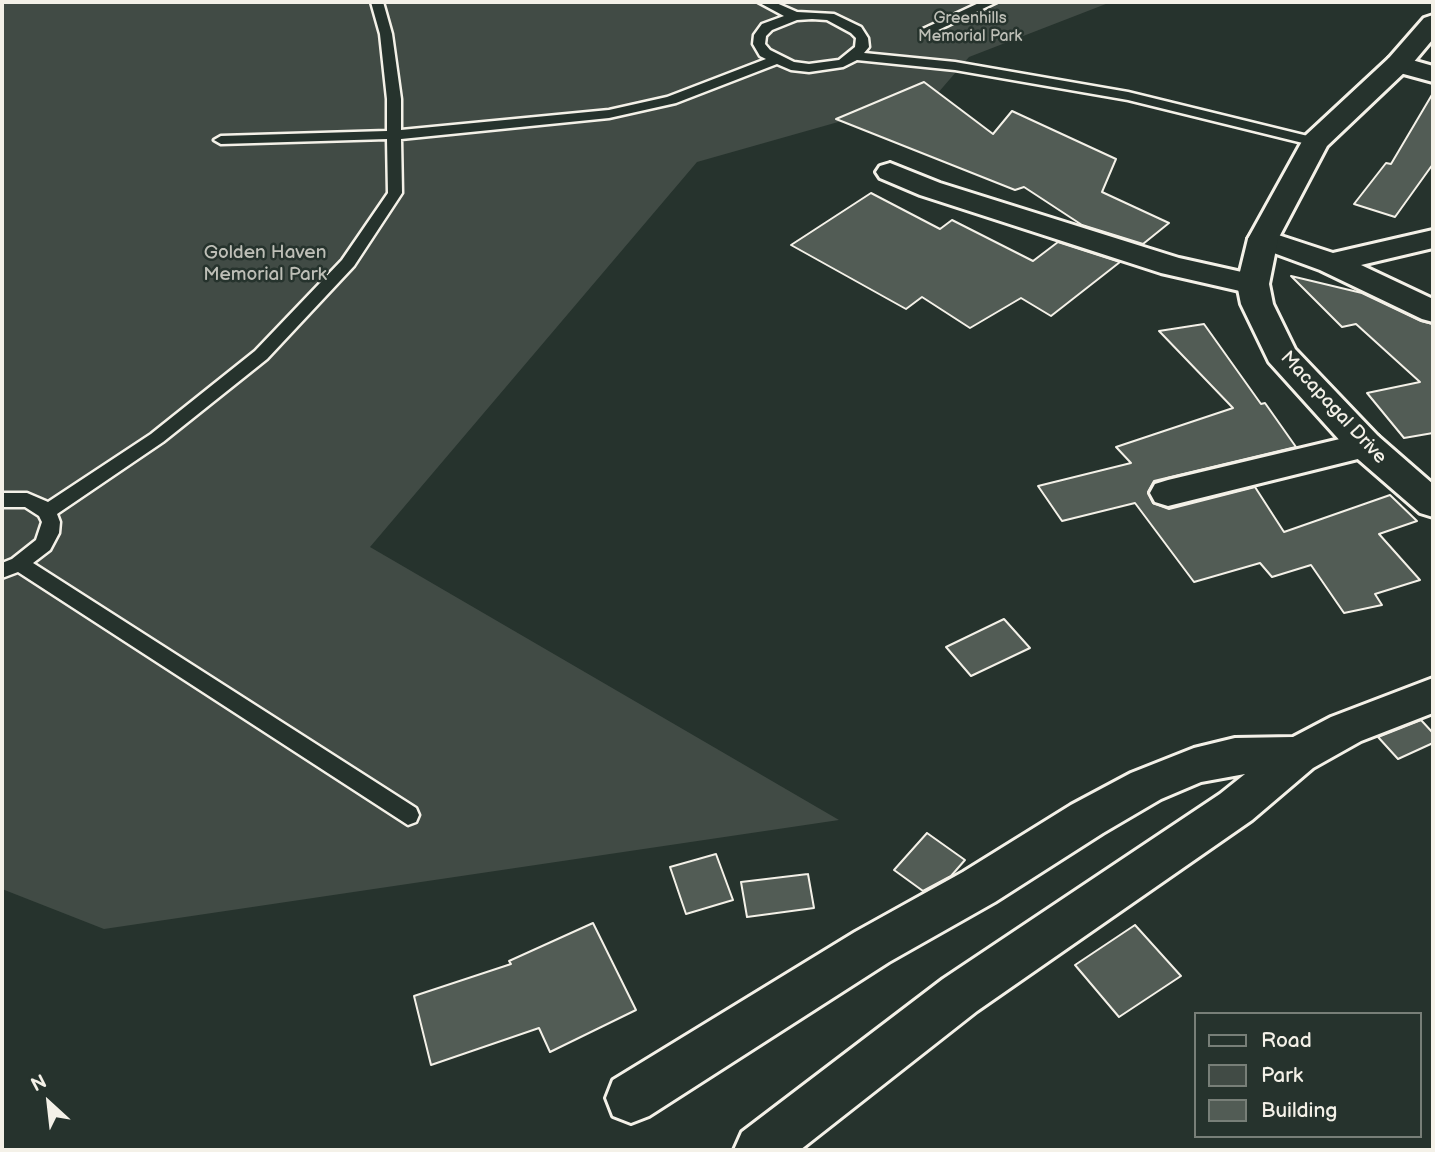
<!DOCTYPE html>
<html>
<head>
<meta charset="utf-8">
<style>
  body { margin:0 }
  #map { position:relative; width:1435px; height:1152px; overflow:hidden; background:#26332d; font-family:"Balsamiq Sans",sans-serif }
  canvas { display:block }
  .frame { position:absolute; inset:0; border:4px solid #f4f1e8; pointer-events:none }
  .legend { position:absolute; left:1194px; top:1012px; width:228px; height:126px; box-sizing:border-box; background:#26332d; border:2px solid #787f78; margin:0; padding:9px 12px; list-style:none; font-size:21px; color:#f4f1e8 }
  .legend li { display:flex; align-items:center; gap:14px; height:35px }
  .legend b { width:35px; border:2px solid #787f78 }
  .north { position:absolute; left:14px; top:1068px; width:70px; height:70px; -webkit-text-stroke:5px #26332d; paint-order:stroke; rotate:333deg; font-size:19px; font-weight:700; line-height:28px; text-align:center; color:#f4f1e8 }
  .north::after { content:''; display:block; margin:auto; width:24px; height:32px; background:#f4f1e8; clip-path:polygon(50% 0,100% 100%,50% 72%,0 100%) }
</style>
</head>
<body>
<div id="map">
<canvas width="1435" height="1152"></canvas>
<div class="frame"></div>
<ul class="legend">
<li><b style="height:9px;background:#26332d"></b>Road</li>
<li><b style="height:19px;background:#414b45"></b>Park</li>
<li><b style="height:19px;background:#525c55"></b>Building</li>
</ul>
<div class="north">N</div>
</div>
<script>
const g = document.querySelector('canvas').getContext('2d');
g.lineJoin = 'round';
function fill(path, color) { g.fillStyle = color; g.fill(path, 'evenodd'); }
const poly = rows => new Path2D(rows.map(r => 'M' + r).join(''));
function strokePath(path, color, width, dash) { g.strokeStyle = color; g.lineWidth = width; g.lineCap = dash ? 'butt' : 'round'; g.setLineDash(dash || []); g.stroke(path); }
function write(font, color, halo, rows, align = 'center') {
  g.font = font + ' "Balsamiq Sans",sans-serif'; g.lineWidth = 5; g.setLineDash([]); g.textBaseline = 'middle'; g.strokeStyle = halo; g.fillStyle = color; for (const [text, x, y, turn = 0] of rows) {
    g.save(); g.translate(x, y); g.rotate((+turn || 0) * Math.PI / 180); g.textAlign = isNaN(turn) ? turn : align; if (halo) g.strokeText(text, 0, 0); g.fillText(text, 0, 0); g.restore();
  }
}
fill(poly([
  [2,2,1111,2,969,57,937,94,697,162,370,547,839,820,104,929,2,889]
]), '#414b45');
const building = poly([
  [924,82,993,134,1012,111,1116,159,1102,192,1169,223,1143,244,1082,225,1024,187,1015,190,836,119,924,82],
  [1433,93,1433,164,1395,217,1354,204,1386,163,1391,164,1433,93],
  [871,193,940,229,952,220,1033,261,1058,242,1120,262,1051,316,1021,298,970,328,922,297,906,309,791,245,871,193],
  [1291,276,1362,293,1421,321,1433,324,1433,433,1404,438,1367,393,1420,382,1356,324,1342,327,1291,276],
  [1204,324,1261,404,1265,403,1296,447,1154,481,1148,492,1153,503,1169,509,1255,487,1284,532,1390,495,1417,521,1379,534,1420,580,1375,594,1382,605,1344,613,1311,565,1272,577,1260,563,1194,582,1135,503,1062,521,1038,486,1131,463,1116,447,1233,408,1159,331,1204,324],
  [1004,619,1030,648,971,676,946,647,1004,619],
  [1421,720,1433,733,1433,743,1398,759,1378,737,1421,720],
  [927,833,965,860,951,876,923,891,894,870,927,833],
  [716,854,733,900,686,914,670,867,716,854],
  [808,874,814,908,747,917,741,882,808,874],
  [593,923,636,1010,550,1052,539,1028,431,1065,414,996,511,964,509,961,593,923],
  [1135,925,1181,976,1119,1017,1075,965,1135,925]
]);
fill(building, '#525c55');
strokePath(building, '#f4f1e8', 2);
const service = poly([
  [371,2,383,2,392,34,401,99,401,130,609,110,667,97,766,59,760,56,753,44,754,35,762,24,784,16,758,2,774,2,797,12,834,14,861,27,868,38,869,47,864,53,955,62,1128,92,1320,139,1322,142,1315,146,1128,100,955,70,857,60,843,67,809,72,791,70,777,64,676,103,609,118,401,139,402,193,354,266,267,359,163,442,57,514,60,522,59,533,50,550,33,563,416,808,419,815,416,822,408,825,18,572,2,578,2,563,12,559,36,540,42,522,39,516,25,507,2,507,2,493,27,493,48,502,151,434,255,351,342,260,388,193,387,139,221,144,214,140,221,136,387,131,387,99,380,34,371,2],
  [812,19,827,20,851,33,856,38,855,47,839,60,809,64,794,62,770,50,765,44,766,36,772,30,797,20,812,19],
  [981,2,997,2,934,32,924,32,923,29,981,2]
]);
const minor = poly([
  [1398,56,1433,66,1433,82,1389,70,1385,64,1389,58,1398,56],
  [890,163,940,183,1179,258,1264,277,1269,284,1264,291,1253,294,1161,273,920,195,880,178,876,172,880,166,890,163],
  [1263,230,1333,253,1433,230,1433,248,1361,265,1433,299,1433,322,1422,319,1320,270,1252,245,1248,239,1252,233,1263,230],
  [1365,433,1378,436,1383,445,1378,454,1168,506,1155,502,1150,493,1155,484,1168,480,1365,433],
  [1433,678,1433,713,1361,741,1313,768,1252,820,977,1011,800,1150,734,1150,742,1132,943,979,1220,794,1245,774,1201,782,1161,799,1103,833,995,902,889,962,649,1116,631,1123,613,1116,606,1098,613,1080,855,932,963,872,1071,805,1131,773,1194,748,1235,738,1293,737,1331,717,1433,678]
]);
const secondary = poly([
  [1433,15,1433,39,1407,70,1327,146,1278,239,1269,284,1273,304,1295,349,1378,436,1433,484,1433,517,1420,513,1352,454,1269,362,1241,304,1237,284,1248,239,1305,136,1389,58,1424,18,1433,15]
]);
strokePath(service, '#f4f1e8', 5);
strokePath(minor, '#f4f1e8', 6);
strokePath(secondary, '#f4f1e8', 6);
fill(service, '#26332d');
fill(minor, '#26332d');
fill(secondary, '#26332d');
write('16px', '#bebfb7', '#26332d', [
  ["Greenhills",970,19],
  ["Memorial Park",970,37]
]);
write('19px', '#bebfb7', '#26332d', [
  ["Golden Haven",265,253],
  ["Memorial Park",265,275]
]);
write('19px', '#f4f1e8', '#26332d', [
  ["Macapagal Drive",1333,408,47]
]);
</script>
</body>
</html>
